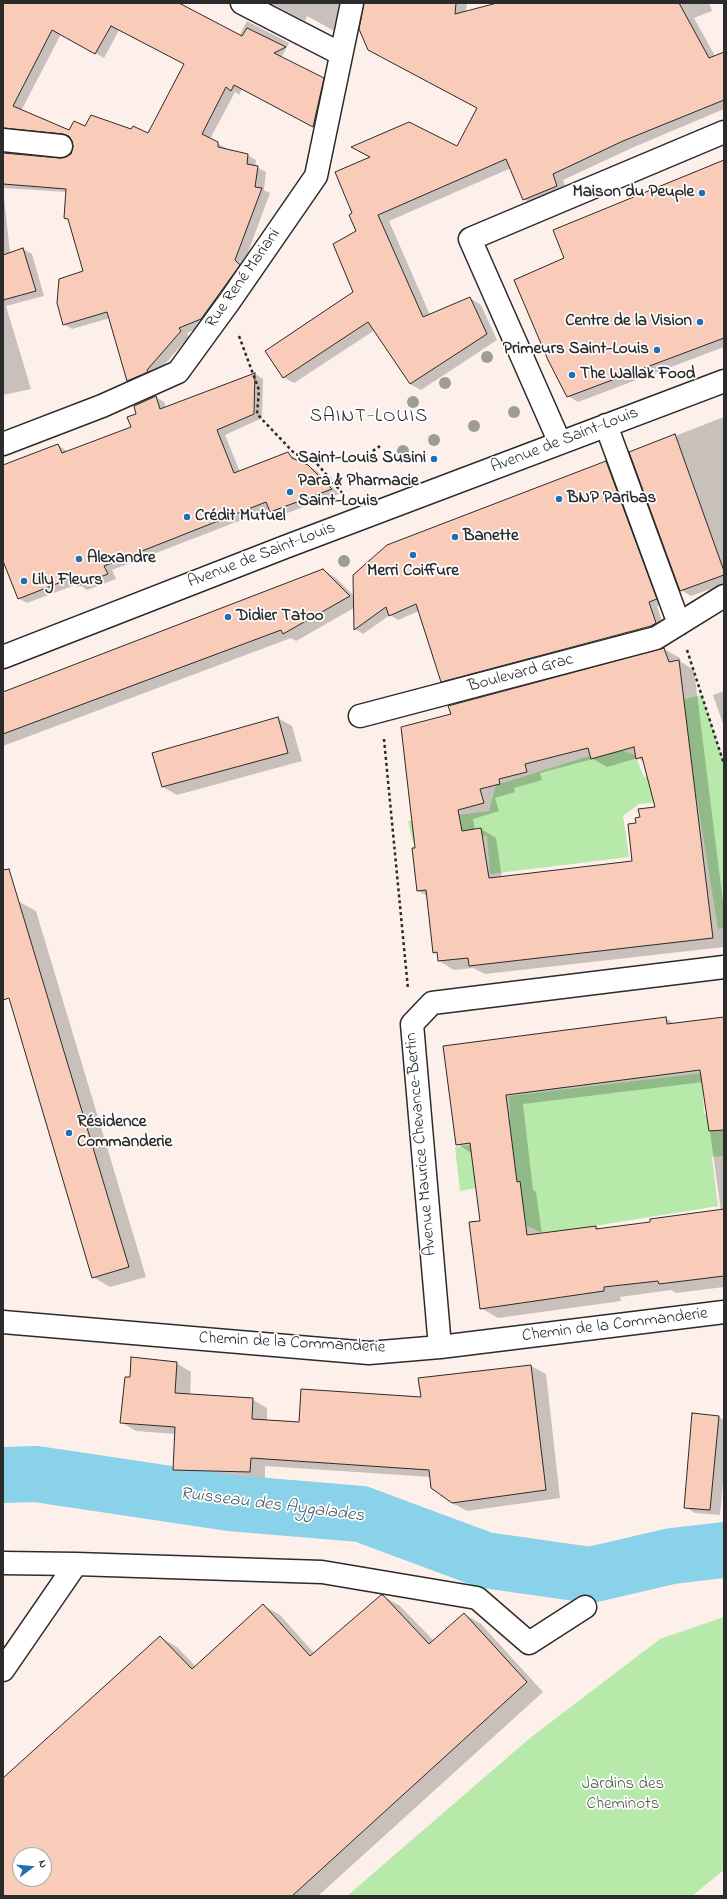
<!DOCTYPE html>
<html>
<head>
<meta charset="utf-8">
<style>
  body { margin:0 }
  #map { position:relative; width:727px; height:1899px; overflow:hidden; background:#fdf0ea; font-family:"Indie Flower",sans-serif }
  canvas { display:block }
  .frame { position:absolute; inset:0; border:4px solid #2b2b2b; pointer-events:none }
  .north { position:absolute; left:12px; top:1847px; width:40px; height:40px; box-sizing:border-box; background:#fff; border:1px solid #aaa; border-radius:50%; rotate:74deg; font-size:11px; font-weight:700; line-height:16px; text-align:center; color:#2b2b2b }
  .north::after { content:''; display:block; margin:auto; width:14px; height:18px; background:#1f6fb2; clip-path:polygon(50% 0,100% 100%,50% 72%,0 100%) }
</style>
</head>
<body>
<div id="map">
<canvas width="727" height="1899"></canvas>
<div class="frame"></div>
<div class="north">N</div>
</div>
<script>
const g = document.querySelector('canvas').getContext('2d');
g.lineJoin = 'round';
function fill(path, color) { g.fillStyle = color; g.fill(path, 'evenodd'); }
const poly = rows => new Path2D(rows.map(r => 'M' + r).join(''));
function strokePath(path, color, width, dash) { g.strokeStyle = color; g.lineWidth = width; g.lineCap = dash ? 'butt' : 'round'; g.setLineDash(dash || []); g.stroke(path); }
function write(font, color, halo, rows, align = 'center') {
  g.font = font + ' "Indie Flower",sans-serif'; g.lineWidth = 3.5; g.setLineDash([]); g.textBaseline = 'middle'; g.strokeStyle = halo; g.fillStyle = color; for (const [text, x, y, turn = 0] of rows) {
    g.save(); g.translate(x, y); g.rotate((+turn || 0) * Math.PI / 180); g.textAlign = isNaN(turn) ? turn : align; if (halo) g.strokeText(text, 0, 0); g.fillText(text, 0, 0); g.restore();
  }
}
fill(poly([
  [702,695,724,764,724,927,718,929,697,799,639,804,623,816,629,857,490,874,487,836,413,842,408,821,489,811,496,785,615,748,635,755,644,777,691,763,681,700],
  [702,1073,704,1114,724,1111,724,1156,712,1157,718,1206,544,1234,525,1225,520,1180,460,1191,455,1147,511,1141,509,1096],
  [724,1617,724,1870,692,1896,347,1896,530,1738,660,1639]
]), '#b6e9aa');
fill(poly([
  [3,3,175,3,239,36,247,21,289,43,281,58,332,84,322,131,242,89,239,95,235,92,210,139,226,148,226,150,247,155,256,160,255,166,266,172,264,190,270,193,243,266,210,323,187,333,189,337,155,375,136,385,128,380,110,318,72,329,64,324,84,272,69,220,65,218,67,192,3,188,10,253,23,249,32,254,44,296,6,306,31,389,3,395,3,154,60,159,66,158,72,154,74,148,71,138,14,132,3,136],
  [119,30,185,64,149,134,131,130,86,127,70,131,21,111,61,34,104,58],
  [270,3,353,3,338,33,307,16,305,21],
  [365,3,467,3,466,12,501,3,709,3,712,11,694,18,715,56,724,56,724,109,634,147,563,180,568,193,535,206,524,199,511,168,389,221,430,315,470,298,481,305,497,340,421,390,410,384,375,330,294,383,283,377,355,292,357,232,458,147,478,108],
  [724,160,724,347,578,402,568,396,565,259],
  [255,374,263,379,262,418,225,435,240,472,288,454,317,471,339,494,279,516,270,509,112,570,116,579,87,590,78,584,27,603,18,598,3,558,3,466,58,445,68,452,132,427,137,415,156,397,164,402,166,407],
  [724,417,724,584,691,596,681,590,631,453],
  [606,462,614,467,664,604,657,606,664,628,450,686,442,681,419,611,398,620,390,615,363,634,355,629,354,608,296,641,291,638,3,746,3,693,323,570,336,578,354,596],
  [656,624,656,626,447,681,447,679],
  [664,649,680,658,681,662,694,670,724,910,724,947,485,974,473,968,454,970,439,961,438,954,434,952,427,896,418,891,416,849,452,715],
  [638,758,645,763,656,808,641,818,637,824,633,862,502,878,496,838,481,829,475,830,473,819,499,811,495,798,515,792,514,788,542,780,540,773,593,759,607,767],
  [724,691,724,727,713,695],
  [278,718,292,726,302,761,177,795,163,787,154,753],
  [18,901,36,911,146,1277,110,1287,93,1277,3,976,3,906],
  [665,1018,675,1024,724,1018,724,1287,676,1293,671,1290,620,1297,621,1301,498,1318,481,1308,481,1221,473,1154,457,1144,444,1047],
  [703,1082,721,1211,652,1223,601,1229,596,1227,542,1234,536,1192,533,1190,523,1104],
  [176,1363,191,1372,190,1395,252,1399,267,1408,267,1421,300,1423,422,1398,531,1366,546,1374,560,1498,467,1511,452,1503,431,1477,265,1466,265,1480,189,1478,174,1469,176,1434,136,1431,121,1422,131,1378],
  [719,1417,724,1420,724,1471,720,1515,695,1513,685,1507],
  [383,1596,400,1606,434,1641,464,1614,481,1624,543,1692,318,1896,3,1896,3,1779,160,1637,177,1647,196,1667,263,1605,280,1615,314,1653],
  [20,1855,44,1855,44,1879,20,1879]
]), '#0003');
strokePath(poly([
  [3,1475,36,1474,230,1503,361,1514,485,1560,590,1575,672,1556,724,1550]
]), '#89d2e9', 56);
const building = poly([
  [3,3,179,3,242,36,247,28,286,47,274,53,324,78,313,127,234,85,231,91,226,87,202,134,218,142,218,147,248,154,247,164,258,166,255,187,262,188,235,260,240,265,201,319,179,328,181,331,147,370,148,372,127,381,107,312,63,325,57,303,59,279,83,271,68,219,64,218,66,189,3,184,3,153,60,158,66,157,71,154,73,147,72,141,69,136,63,134,3,128,3,3],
  [111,26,184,64,148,133,133,126,131,129,91,115,85,126,74,121,69,130,13,106,52,30,95,54,111,26],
  [364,3,456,3,455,14,497,3,679,3,709,58,724,52,724,100,623,141,553,174,557,186,523,200,506,159,378,215,423,317,470,297,487,334,410,384,368,322,283,378,265,351,353,292,333,244,356,231,349,215,352,213,335,172,370,157,351,147,409,122,457,146,477,108,368,50,359,29,364,3],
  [724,160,724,338,567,397,548,360,514,280,564,258,553,230,724,160],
  [23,248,36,291,3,300,3,255,23,248],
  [255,373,254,414,217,430,234,473,288,452,292,458,308,465,332,489,270,512,266,502,104,566,108,574,77,586,74,577,18,599,3,561,3,465,58,444,62,453,131,427,127,417,136,414,134,406,156,396,160,409,255,373],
  [675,434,724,571,724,575,680,591,629,452,675,434],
  [606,461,657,599,649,602,656,623,651,626,441,682,416,604,389,616,386,607,354,630,353,575,387,545,606,461],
  [323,569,350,596,283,634,281,630,3,734,3,692,323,569],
  [664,648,669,662,679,660,713,938,469,966,468,958,438,961,437,952,433,953,426,890,417,891,412,848,415,848,401,727,451,714,448,706,664,648],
  [634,747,636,759,642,757,655,807,638,809,640,817,635,818,636,823,628,824,632,861,489,878,481,828,462,831,458,810,484,803,480,789,500,784,499,779,527,772,525,764,588,748,591,759,634,747],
  [278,717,288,753,162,787,152,753,278,717],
  [9,869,129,1267,92,1278,9,998,3,1000,3,870,9,869],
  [666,1017,667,1024,724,1017,724,1130,709,1131,700,1070,506,1095,517,1182,520,1181,527,1235,596,1226,596,1229,650,1222,650,1219,724,1209,724,1276,659,1284,658,1281,604,1287,604,1291,480,1309,469,1222,480,1221,470,1143,456,1145,443,1046,666,1017],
  [131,1357,177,1362,175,1393,253,1398,252,1419,299,1422,301,1389,421,1397,418,1378,531,1365,546,1490,452,1503,431,1488,429,1470,251,1458,250,1472,173,1470,175,1427,120,1423,125,1377,130,1377,131,1357],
  [692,1413,719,1416,710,1510,684,1508,692,1413],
  [381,1595,383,1595,429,1644,464,1613,527,1682,292,1896,3,1896,3,1778,160,1636,192,1669,263,1604,310,1656,381,1595],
  [20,1855,44,1855,44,1879,20,1879,20,1855]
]);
fill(building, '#f8ccb9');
strokePath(building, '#2b2b2b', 1);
const minor = poly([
  [242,3,341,54],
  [3,140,61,146],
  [606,425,679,624],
  [560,443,470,239,724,132],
  [3,444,102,406,178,372,229,302,316,176,352,3],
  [3,657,285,547,724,381],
  [360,716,656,638,724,596],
  [3,1322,369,1353,440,1347,724,1312],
  [440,1347,412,1024,432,1003,724,967],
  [3,1563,76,1564],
  [3,1670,76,1564,322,1572,477,1598,529,1643,585,1607]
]);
strokePath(minor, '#2b2b2b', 25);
strokePath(poly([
  [239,336,259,390,257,414,295,454,312,458,344,495],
  [363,458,380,446],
  [687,650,724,764],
  [384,739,408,989]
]), '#2b2b2b', 2.5, [3, 3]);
strokePath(minor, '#fff', 22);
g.fillStyle = '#9d9e93';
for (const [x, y] of [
  [487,357],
  [445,383],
  [413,402],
  [514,412],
  [474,426],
  [434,440],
  [403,451],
  [344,561]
]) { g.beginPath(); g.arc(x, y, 6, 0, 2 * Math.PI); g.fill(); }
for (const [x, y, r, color] of [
  [702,193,4,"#1f6fb2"],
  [700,322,4,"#1f6fb2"],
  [657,350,4,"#1f6fb2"],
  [572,375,4,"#1f6fb2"],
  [434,459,4,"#1f6fb2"],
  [290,492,4,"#1f6fb2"],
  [559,499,4,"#1f6fb2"],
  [187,517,4,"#1f6fb2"],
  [455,537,4,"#1f6fb2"],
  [413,555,4,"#1f6fb2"],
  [79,559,4,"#1f6fb2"],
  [24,581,4,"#1f6fb2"],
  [228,617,4,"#1f6fb2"],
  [69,1133,4,"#1f6fb2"]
]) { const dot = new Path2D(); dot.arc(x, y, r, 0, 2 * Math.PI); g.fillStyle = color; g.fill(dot); strokePath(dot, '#fff', 1.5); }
write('bold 17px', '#2b2b2b', '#fff', [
  ["Maison du Peuple",694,193,"right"],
  ["Centre de la Vision",692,322,"right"],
  ["Primeurs Saint-Louis",649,350,"right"],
  ["The Wallak Food",580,375],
  ["Saint-Louis Susini",426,459,"right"],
  ["Para & Pharmacie",298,482],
  ["Saint-Louis",298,502],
  ["BNP Paribas",567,499],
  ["Crédit Mutuel",195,517],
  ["Banette",463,537],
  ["Alexandre",87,559],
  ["Merri Coiffure",413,572,"center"],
  ["Lily Fleurs",32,581],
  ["Didier Tatoo",236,617],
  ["Résidence",77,1123],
  ["Commanderie",77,1143]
], 'left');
write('17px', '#2b2b2b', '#fff', [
  ["Rue René Mariani",244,279,-55],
  ["Avenue de Saint-Louis",565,441,-21],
  ["Avenue de Saint-Louis",262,556,-21],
  ["Boulevard Grac",521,674,-15],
  ["Avenue Maurice Chevance-Bertin",422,1144,-95],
  ["Chemin de la Commanderie",615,1326,-7],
  ["Chemin de la Commanderie",292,1344,3]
]);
write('17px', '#4e5a4b', '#fff', [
  ["Jardins des",623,1785],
  ["Cheminots",623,1805]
]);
write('italic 18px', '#475d64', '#fff', [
  ["Ruisseau des Aygalades",272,1506,7]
]);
g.letterSpacing = '1px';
write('19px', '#2b2b2b', '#fff', [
  ["SAINT-LOUIS",369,418]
]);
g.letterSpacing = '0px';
</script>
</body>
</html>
